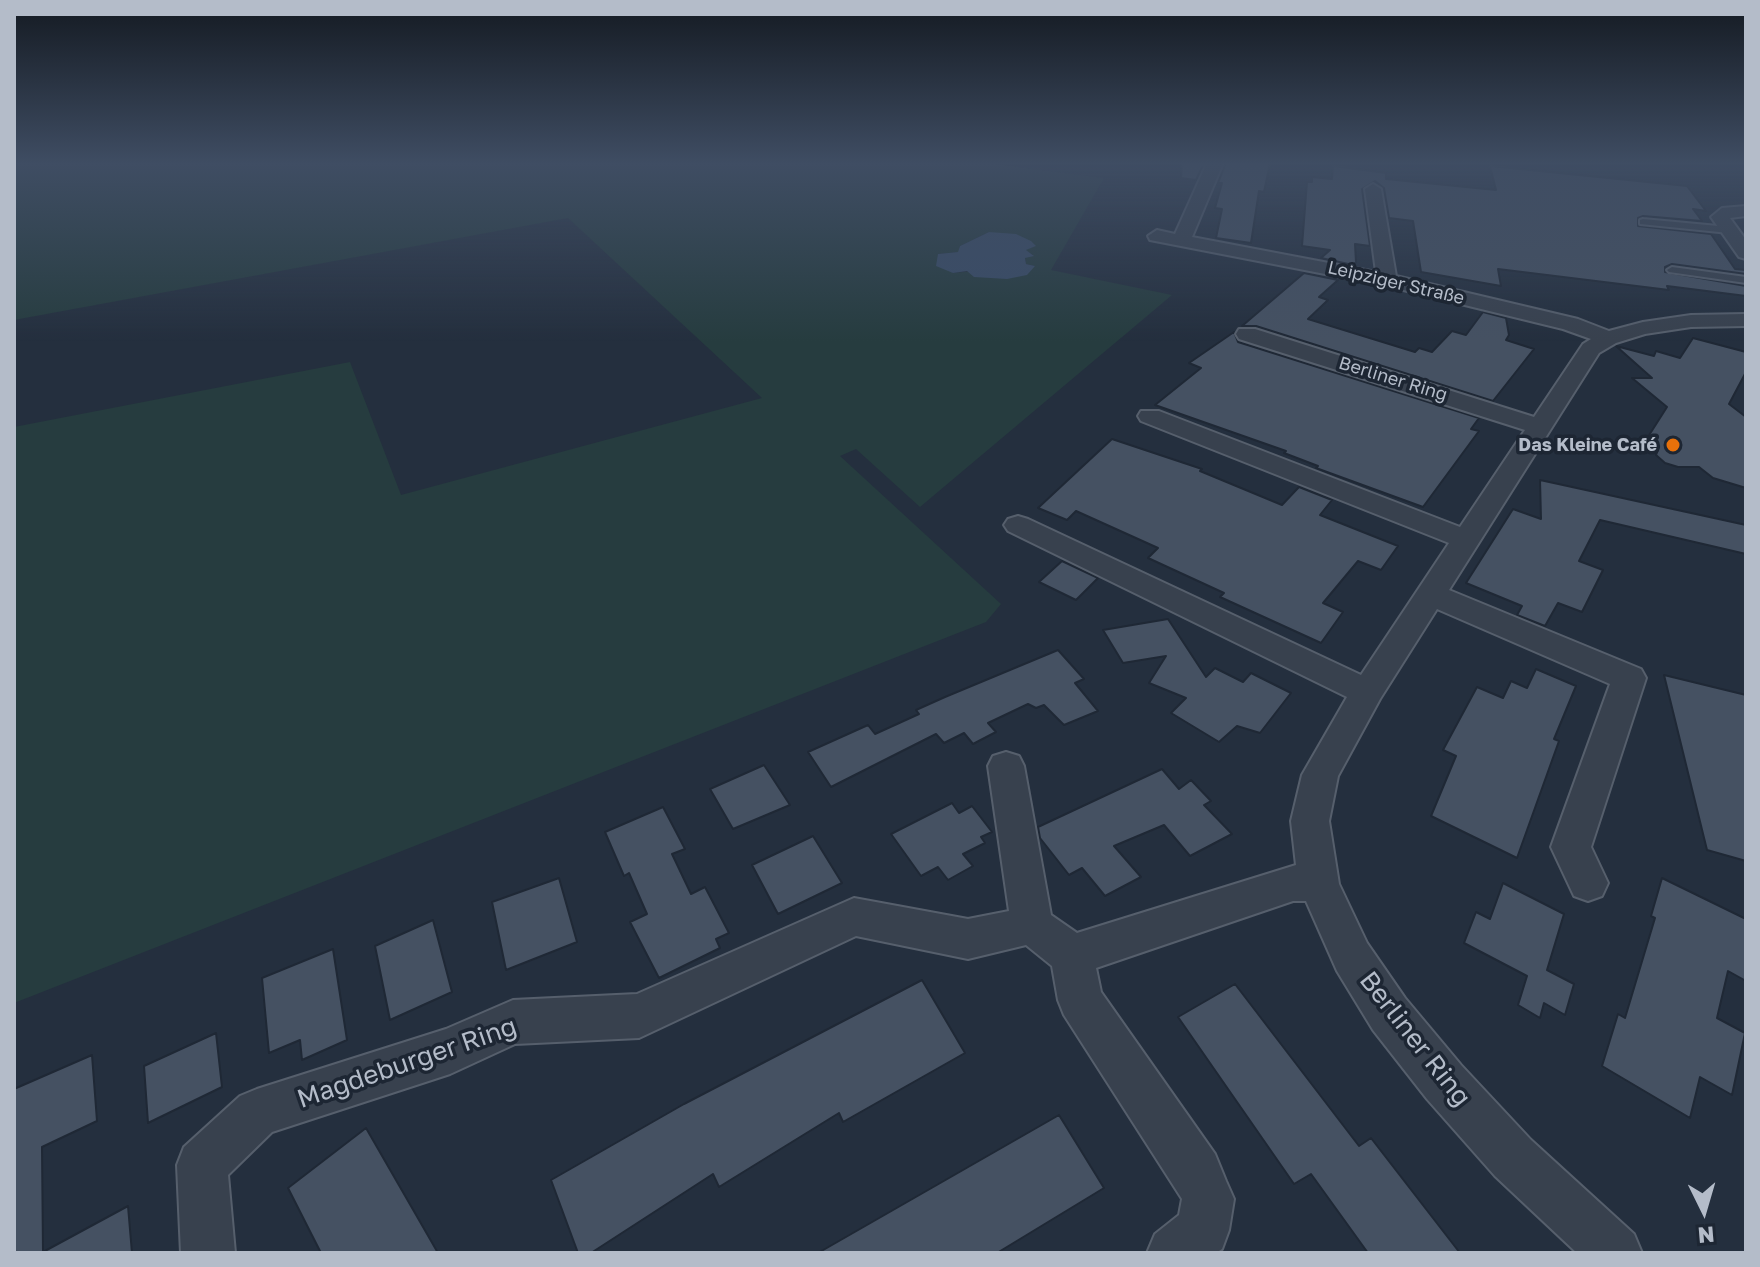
<!DOCTYPE html>
<html>
<head>
<meta charset="utf-8">
<style>
  body { margin:0 }
  #map { position:relative; width:1760px; height:1267px; overflow:hidden; background:#242f3e; font-family:"Golos Text",sans-serif }
  canvas { display:block }
  .frame { position:absolute; inset:0; border:16px solid #b4bcc9; pointer-events:none }
  .north { position:absolute; left:1664px; top:1171px; width:80px; height:80px; -webkit-text-stroke:6px #1d2633; paint-order:stroke; rotate:175deg; font-size:22px; font-weight:700; line-height:32px; text-align:center; color:#b4bcc9 }
  .north::after { content:''; display:block; margin:auto; width:28px; height:36px; background:#b4bcc9; clip-path:polygon(50% 0,100% 100%,50% 72%,0 100%) }
</style>
</head>
<body>
<div id="map">
<canvas width="1760" height="1267"></canvas>
<div class="frame"></div>
<div class="north">N</div>
</div>
<script>
const g = document.querySelector('canvas').getContext('2d');
g.lineJoin = 'round';
function fill(path, color) { g.fillStyle = color; g.fill(path, 'evenodd'); }
const poly = rows => new Path2D(rows.map(r => 'M' + r).join(''));
function strokePath(path, color, width, dash) { g.strokeStyle = color; g.lineWidth = width; g.lineCap = dash ? 'butt' : 'round'; g.setLineDash(dash || []); g.stroke(path); }
function write(font, color, halo, rows, align = 'center') {
  g.font = font + ' "Golos Text",sans-serif'; g.lineWidth = 7; g.setLineDash([]); g.textBaseline = 'middle'; g.strokeStyle = halo; g.fillStyle = color; for (const [text, x, y, turn = 0] of rows) {
    g.save(); g.translate(x, y); g.rotate((+turn || 0) * Math.PI / 180); g.textAlign = isNaN(turn) ? turn : align; if (halo) g.strokeText(text, 0, 0); g.fillText(text, 0, 0); g.restore();
  }
}
fill(poly([
  [14,163,986,163,1104,178,1051,270,1172,295,920,507,856,449,840,456,1001,604,986,622,14,1003,14,427,350,362,401,495,762,398,568,218,14,320],
  [989,232,1035,246,1025,250,1033,255,1025,257,1026,264,1034,266,953,273,938,254,959,252,960,246]
]), '#263c3f');
fill(poly([
  [989,232,1016,234,1031,241,1036,246,1026,250,1034,256,1025,258,1026,264,1035,266,1027,275,1007,279,974,277,967,271,953,273,936,266,938,254,958,252,960,246]
]), '#394c67');
const building = poly([
  [1182,163,1204,163,1196,180,1181,178,1182,163],
  [1226,163,1270,163,1264,192,1259,191,1251,243,1216,238,1222,209,1215,208,1222,183,1218,183,1226,163],
  [1333,166,1386,173,1386,179,1496,190,1490,166,1687,186,1706,211,1693,209,1702,221,1643,216,1638,218,1638,226,1711,234,1735,269,1746,270,1746,274,1672,264,1665,267,1665,272,1746,286,1746,296,1667,286,1669,290,1498,269,1501,286,1421,272,1413,221,1389,218,1384,188,1375,181,1362,189,1370,246,1355,244,1356,262,1353,265,1321,258,1330,250,1302,246,1307,182,1312,182,1312,177,1332,179,1333,166],
  [1304,273,1338,280,1319,297,1328,300,1308,319,1415,352,1419,348,1432,352,1452,331,1466,335,1483,312,1506,318,1509,335,1506,340,1534,349,1493,401,1256,326,1242,326,1304,273],
  [1234,332,1238,342,1479,418,1471,429,1479,431,1423,507,1316,468,1318,466,1284,453,1286,451,1155,405,1201,368,1189,363,1234,332],
  [1693,338,1746,352,1746,372,1729,404,1746,417,1746,488,1713,478,1699,467,1678,467,1665,463,1656,455,1658,450,1646,440,1667,407,1632,378,1652,378,1616,346,1654,356,1656,351,1680,358,1693,338],
  [1112,439,1202,469,1200,471,1282,505,1299,487,1332,500,1320,515,1398,546,1381,570,1358,561,1323,603,1343,612,1321,643,1220,597,1224,593,1148,558,1158,548,1076,511,1067,520,1038,508,1112,439],
  [1540,480,1746,525,1746,554,1600,520,1579,561,1603,570,1582,612,1558,603,1545,626,1517,615,1522,606,1466,583,1513,509,1541,519,1540,480],
  [1062,561,1098,578,1076,600,1039,582,1062,561],
  [1168,619,1206,677,1215,668,1243,682,1251,673,1291,693,1260,733,1237,726,1219,742,1171,713,1186,698,1149,683,1166,656,1123,663,1103,630,1168,619],
  [1058,650,1084,679,1075,683,1098,711,1064,725,1044,705,1036,708,1028,704,988,723,996,732,973,744,964,733,944,743,936,734,831,787,808,752,868,725,875,734,919,714,916,710,945,697,1058,650],
  [1536,669,1576,686,1554,739,1559,741,1517,858,1431,816,1456,756,1443,750,1477,687,1503,698,1511,681,1527,688,1536,669],
  [1664,675,1746,695,1746,861,1707,850,1664,675],
  [764,765,790,805,733,829,710,789,764,765],
  [1162,769,1179,789,1191,780,1211,801,1204,805,1232,834,1190,856,1164,825,1114,846,1141,877,1105,896,1082,868,1069,875,1040,838,1038,827,1162,769],
  [952,803,959,813,972,806,992,832,981,837,985,843,963,854,973,866,948,880,938,867,921,876,891,834,952,803],
  [663,807,685,849,672,854,691,894,705,887,729,933,716,939,720,948,659,978,630,922,647,914,629,873,624,876,605,832,663,807],
  [813,836,842,883,778,914,752,865,813,836],
  [559,878,577,942,506,970,492,902,559,878],
  [1662,878,1746,919,1746,981,1728,971,1717,1018,1745,1033,1732,1095,1700,1077,1690,1118,1602,1066,1618,1014,1625,1018,1655,918,1651,916,1662,878],
  [1503,883,1564,914,1547,970,1574,984,1565,1015,1544,1003,1540,1018,1518,1005,1527,976,1464,943,1476,912,1490,919,1503,883],
  [433,920,452,992,390,1020,375,946,433,920],
  [333,949,347,1040,302,1060,300,1040,269,1053,262,978,333,949],
  [922,980,965,1053,843,1122,839,1113,719,1187,713,1174,591,1253,578,1253,551,1180,684,1104,922,980],
  [1235,984,1359,1146,1371,1138,1460,1253,1368,1253,1311,1174,1294,1184,1178,1017,1235,984],
  [216,1033,222,1087,148,1123,144,1066,216,1033],
  [92,1055,97,1121,42,1147,43,1252,128,1206,132,1253,14,1253,14,1089,92,1055],
  [1059,1115,1104,1188,997,1253,818,1253,1059,1115],
  [366,1128,438,1253,321,1253,288,1188,366,1128]
]);
fill(building, '#455162');
strokePath(building, '#1f2835', 2);
const lane = poly([
  [1643,219,1729,227,1734,230,1729,233,1640,224,1640,220,1643,219],
  [1672,267,1746,277,1746,283,1669,272,1667,270,1672,267]
]);
const street = poly([
  [1207,163,1223,163,1192,237,1376,272,1365,189,1373,184,1381,189,1396,276,1578,319,1609,331,1643,322,1691,315,1746,314,1746,326,1691,327,1645,334,1616,343,1599,353,1449,590,1641,669,1646,678,1591,847,1608,883,1602,896,1588,901,1574,896,1551,847,1610,684,1437,609,1380,699,1338,776,1329,821,1339,884,1367,943,1405,998,1461,1065,1531,1140,1634,1234,1642,1253,1577,1253,1495,1176,1427,1099,1373,1030,1337,971,1306,901,1293,901,1096,968,1101,992,1215,1154,1226,1181,1234,1199,1229,1230,1222,1249,1216,1253,1147,1253,1155,1234,1179,1215,1182,1199,1064,1015,1058,1000,1052,966,1026,945,968,959,856,936,639,1038,515,1044,450,1074,272,1132,228,1175,235,1253,181,1253,177,1165,184,1147,240,1096,257,1089,446,1029,513,1000,637,994,854,898,968,919,1009,911,988,766,993,756,1006,752,1019,756,1024,766,1051,915,1077,933,1296,865,1291,821,1302,775,1347,697,1008,531,1004,525,1008,519,1018,516,1028,519,1361,675,1449,543,1141,421,1138,416,1141,411,1159,411,1460,527,1525,430,1239,339,1236,334,1239,329,1255,329,1534,417,1583,344,1591,339,1563,329,1387,286,1150,240,1148,236,1157,230,1175,234,1207,163],
  [1746,206,1746,216,1730,218,1746,240,1746,259,1739,257,1711,217,1722,208,1746,206]
]);
strokePath(lane, '#565f6c', 4);
strokePath(street, '#565f6c', 4);
fill(lane, '#38414e');
fill(street, '#38414e');
const sky = g.createLinearGradient(0, 0, 0, 341);
sky.addColorStop(0, '#141a22');
sky.addColorStop(0.48, '#3f4d63');
sky.addColorStop(1, '#3f4d6300');
g.fillStyle = sky;
g.fillRect(0, 0, 1760, 341);
for (const [x, y, r, color] of [
  [1673,445,8,"#e8710a"]
]) { const dot = new Path2D(); dot.arc(x, y, r, 0, 2 * Math.PI); g.fillStyle = color; g.fill(dot); strokePath(dot, '#1d2633', 3); }
write('18px', '#b4bcc9', '#1d2633', [
  ["Leipziger Straße",1396,283,13],
  ["Berliner Ring",1393,379,17]
]);
write('bold 18px', '#b4bcc9', '#1d2633', [
  ["Das Kleine Café",1657,445]
], 'right');
write('26px', '#b4bcc9', '#1d2633', [
  ["Berliner Ring",1415,1039,52],
  ["Magdeburger Ring",407,1063,-19]
]);
</script>
</body>
</html>
